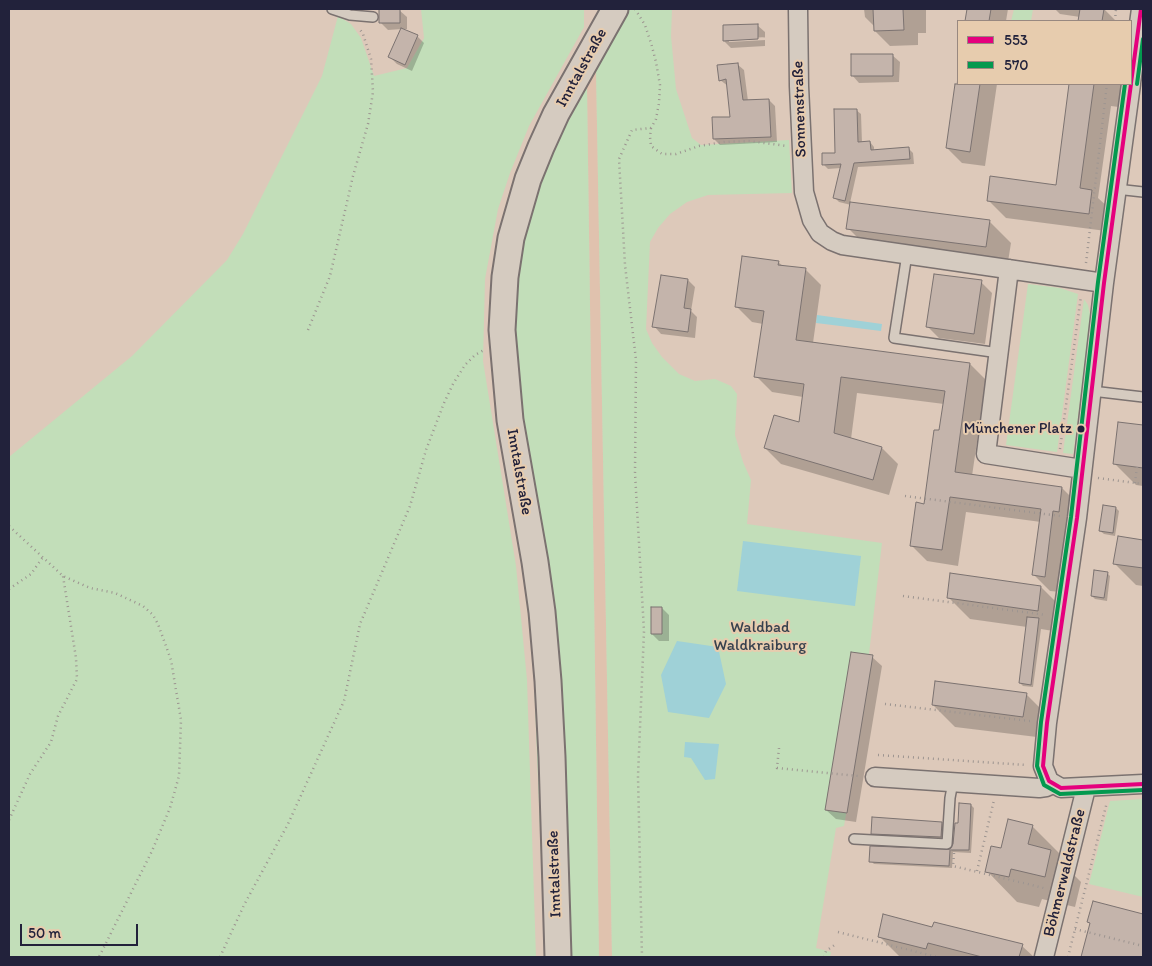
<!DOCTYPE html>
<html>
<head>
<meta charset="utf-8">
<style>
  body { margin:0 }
  #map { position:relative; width:1152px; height:966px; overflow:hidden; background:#ddc9ba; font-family:Itim,sans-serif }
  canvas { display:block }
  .frame { position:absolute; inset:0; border:10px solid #22223b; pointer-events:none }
  .legend { position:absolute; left:957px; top:20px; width:175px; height:65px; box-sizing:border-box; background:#e7ccae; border:1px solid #988880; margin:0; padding:6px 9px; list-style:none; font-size:15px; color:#22223b }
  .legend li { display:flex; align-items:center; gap:10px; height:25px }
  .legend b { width:25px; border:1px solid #988880 }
  .scale { position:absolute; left:20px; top:924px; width:118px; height:22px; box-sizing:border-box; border:2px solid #22223b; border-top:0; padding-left:6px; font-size:15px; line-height:18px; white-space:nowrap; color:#22223b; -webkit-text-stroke:4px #e7ccae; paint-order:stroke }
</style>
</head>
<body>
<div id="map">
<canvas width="1152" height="966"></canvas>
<div class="frame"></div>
<ul class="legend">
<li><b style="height:6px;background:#e5007d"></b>553</li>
<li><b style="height:6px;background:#03994f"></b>570</li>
</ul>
<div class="scale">50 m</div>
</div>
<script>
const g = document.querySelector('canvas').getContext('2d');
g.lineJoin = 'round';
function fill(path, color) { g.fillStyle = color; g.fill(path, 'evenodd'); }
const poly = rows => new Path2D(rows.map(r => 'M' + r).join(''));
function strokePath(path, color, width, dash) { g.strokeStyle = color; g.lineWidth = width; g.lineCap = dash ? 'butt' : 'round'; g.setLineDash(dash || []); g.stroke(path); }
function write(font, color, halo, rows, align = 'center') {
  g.font = font + ' Itim,sans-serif'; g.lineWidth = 4; g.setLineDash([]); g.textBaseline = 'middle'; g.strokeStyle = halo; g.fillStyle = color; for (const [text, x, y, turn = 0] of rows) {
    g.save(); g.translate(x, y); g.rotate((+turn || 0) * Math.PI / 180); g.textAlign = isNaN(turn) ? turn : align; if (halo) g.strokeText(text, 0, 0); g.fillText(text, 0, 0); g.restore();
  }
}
fill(poly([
  [596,70,612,957,599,957,587,86]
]), '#e0c2ae');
fill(poly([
  [421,9,584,9,584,27,529,126,510,173,498,209,485,279,483,361,516,566,527,680,536,957,9,957,9,457,132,356,227,260,243,234,322,76,338,16,351,24,361,38,374,76,407,68,424,38],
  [630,9,672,9,671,36,676,89,692,138,701,145,789,140,792,193,708,195,687,202,670,214,658,228,650,242,646,329,652,343,662,357,679,374,695,381,715,379,722,382,731,386,737,394,735,435,743,462,751,480,747,524,882,543,869,654,873,655,844,826,836,828,816,948,831,952,830,957,612,957,596,70],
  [1014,9,1033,9,1031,21,1011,21],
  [587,86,599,957,566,957,513,329,515,279,527,216,549,158],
  [1028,284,1060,288,1078,294,1057,452,1006,445],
  [1084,299,1088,305,1091,319,1073,454,1063,453],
  [492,376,497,383,526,564,539,679,549,957,545,957,534,679,529,612],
  [1143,799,1143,897,1089,884,1110,801]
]), '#c2deb9');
fill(poly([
  [817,315,882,324,881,331,816,323],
  [743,541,861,556,855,606,737,591],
  [677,641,718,647,726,684,709,718,668,712,661,675],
  [685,742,719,744,715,779,705,780,691,758,684,757]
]), '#9fd1d7');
fill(poly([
  [864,9,926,9,926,33,918,33,918,45,890,46,875,31,875,27,865,17],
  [968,9,1008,9,1006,21,966,21],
  [1055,9,1104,9,1116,21,1079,21,1080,17,1060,14],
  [399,10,407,17,407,29,402,29,417,36,424,43,412,71,397,64,390,57,402,29,388,30,380,22],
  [757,25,765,32,765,46,731,48,724,41],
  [765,37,765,40,729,42,729,40],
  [892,55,900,62,899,82,859,83,852,75],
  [737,64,744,70,748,101,769,100,775,106,777,142,720,145,714,139,731,118,728,86,720,80],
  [958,74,958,84,997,84,985,166,962,163,947,148],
  [1071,84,1126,84,1134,109,1111,106,1098,198,1109,208,1106,231,1006,218,988,200,1057,186],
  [856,110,861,114,862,143,870,142,874,147,874,151,909,149,913,153,914,164,858,167,850,203,989,221,1011,243,1007,268,870,250,848,228,851,205,839,202,835,198,841,168,828,169,824,165,836,154],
  [778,262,783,266,805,269,821,285,813,343,970,364,986,380,972,476,1062,488,1078,504,1060,592,1050,591,1034,575,1041,522,966,512,958,566,927,561,911,545,925,505,940,432,944,404,857,393,851,439,882,448,898,464,889,495,781,464,765,448,800,424,803,397,772,392,756,376,763,324,752,322,736,306],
  [688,280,695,287,691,311,697,317,695,338,661,334,654,326],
  [981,282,992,293,985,344,939,338,928,327],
  [1119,424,1143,427,1143,486,1136,485,1114,463],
  [1116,508,1119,511,1115,536,1104,534,1100,531],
  [1119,537,1143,541,1143,586,1136,585,1114,563],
  [1107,573,1110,576,1107,601,1095,599,1092,596],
  [951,575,1041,587,1063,609,1059,632,1041,629,1033,687,1023,686,1020,683,1027,627,970,619,948,597],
  [662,608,669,615,669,641,659,641,652,634],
  [872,657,882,666,856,822,836,819,826,810],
  [1026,694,1048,716,1045,738,955,727,933,705],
  [971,805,974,808,971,853,953,852,952,868,874,864,871,861,871,847,951,851,954,845,959,825],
  [942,823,945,827,944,840,876,836,872,833],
  [1032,826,1063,857,1061,862,1081,882,1075,907,1042,899,1039,907,1017,902,987,871,1002,850],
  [1094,902,1143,916,1143,957,1083,957,1091,924,1089,922],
  [933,928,1022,946,1034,957,900,957,879,936]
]), '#0003');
const building = poly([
  [379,9,400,9,400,23,379,23,379,9],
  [873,9,903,9,904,30,874,31,873,9],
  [967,9,991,9,989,21,965,21,967,9],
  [1080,9,1104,9,1102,21,1078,21,1080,9],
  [758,24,758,39,723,41,723,25,758,24],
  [401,28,418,35,405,65,388,57,401,28],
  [851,54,893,54,893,76,851,76,851,54],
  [738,63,743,100,769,99,771,137,713,139,712,117,730,117,726,79,719,81,717,65,738,63],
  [955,84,980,84,970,152,946,148,955,84],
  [1069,84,1094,84,1080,188,1092,190,1089,214,987,201,990,176,1056,185,1069,84],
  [834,109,857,109,858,142,870,141,871,150,909,147,910,159,854,163,845,201,833,198,841,164,822,165,822,153,835,153,834,109],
  [850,202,990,220,986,247,846,229,850,202],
  [742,256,779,261,778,265,806,268,796,340,970,363,955,472,1062,487,1059,512,1053,511,1045,577,1032,575,1041,509,950,497,942,550,910,546,916,502,924,504,934,430,939,430,945,391,841,377,834,433,882,447,873,480,764,448,774,415,799,422,804,384,754,377,764,311,735,307,742,256],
  [934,274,982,280,974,334,926,327,934,274],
  [661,275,688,279,684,308,691,309,688,332,652,327,661,275],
  [1118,422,1143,425,1143,468,1113,464,1118,422],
  [1103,505,1116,507,1113,533,1099,531,1103,505],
  [1118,536,1143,540,1143,568,1113,564,1118,536],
  [1094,570,1108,572,1104,598,1091,596,1094,570],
  [950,573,1041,586,1038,611,947,598,950,573],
  [651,607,662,607,662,634,651,634,651,607],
  [1027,617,1039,618,1031,685,1019,683,1027,617],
  [851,652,873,655,847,813,825,810,851,652],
  [935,681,1027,693,1023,717,932,705,935,681],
  [959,803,971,804,969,850,950,850,949,866,869,862,870,846,950,849,953,844,955,823,958,823,959,803],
  [872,817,942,822,941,837,871,834,872,817],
  [1008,819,1033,825,1028,844,1051,850,1045,877,1011,869,1009,877,985,872,991,846,1001,848,1008,819],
  [1093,901,1143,914,1143,957,1081,957,1090,923,1087,922,1093,901],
  [883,914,932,927,934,922,1023,944,1019,957,982,957,928,943,926,949,878,937,883,914]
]);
fill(building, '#c4b4ab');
strokePath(building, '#7b7270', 1);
const service = poly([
  [332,9,350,15,373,17],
  [1116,189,1143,192],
  [907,254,894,338,999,353],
  [1092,391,1143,397],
  [854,839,947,844,950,798,953,782]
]);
const minor = poly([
  [798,9,799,86,804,192,812,220,820,233,832,241,842,245,1104,283],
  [1131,83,1141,9],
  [1131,84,1104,283,1077,518,1047,723,1043,766,1049,781,1061,788,1143,784],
  [1009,269,986,454,1082,469],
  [875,777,1039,788,1046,787,1053,784],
  [1044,957,1086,788]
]);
const secondary = poly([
  [558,957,552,757,548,681,542,612,535,562,510,420,502,330,505,277,511,238,528,179,541,147,556,114,615,9]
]);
strokePath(service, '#7b7270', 12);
strokePath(minor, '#7b7270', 21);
strokePath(secondary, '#7b7270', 29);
strokePath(poly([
  [635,9,645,25,651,43,656,62,660,85,659,103,656,119,651,128,632,130,619,159,625,265,636,360,635,473,644,631,638,776,642,957],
  [1115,21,1116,9],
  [651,128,650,137,651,146,662,154,676,154,699,146,724,142,749,141,787,146],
  [1086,263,1107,84],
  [308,330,330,276,353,176,368,124,373,92,371,59,363,34,359,28],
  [1060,449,1081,296],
  [1098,478,1143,484],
  [1135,483,1137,467],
  [905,496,1060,516],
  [9,526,63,576,90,588,115,593,143,606,153,615,158,624,171,660,181,720,179,776,170,808,152,851,99,957],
  [9,589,31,574,43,557],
  [903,596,1046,615],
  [885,704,1030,721],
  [779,748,777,768,858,776],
  [878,755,1026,765],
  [9,820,30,774,51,742,58,716,77,679,76,658,63,576],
  [954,853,953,866,1044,888],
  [977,871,994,800],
  [1075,929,1143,946],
  [838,932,937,957],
  [220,957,244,905,288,824,344,701,360,624,410,506,426,450,444,403,453,384,465,365,475,355,484,350],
  [824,957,826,951,836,944],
  [1068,957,1107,802]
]), '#9c9490', 2.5, [1, 4]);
strokePath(service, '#d5cbc0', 9);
strokePath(minor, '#d5cbc0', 18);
strokePath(secondary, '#d5cbc0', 25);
strokePath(poly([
  [1131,83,1141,9],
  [1131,84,1104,283,1077,518,1047,723,1043,766,1049,781,1061,788,1143,784]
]), '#e5007d', 4);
strokePath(poly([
  [1125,84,1098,282,1071,517,1041,722,1037,766,1044,785,1060,794,1143,790],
  [1137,84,1143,39]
]), '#03994f', 4);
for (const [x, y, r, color] of [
  [1081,429,4.5,"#22223b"]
]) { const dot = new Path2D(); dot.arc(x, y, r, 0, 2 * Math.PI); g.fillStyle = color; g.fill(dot); strokePath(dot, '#e7ccae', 2); }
write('15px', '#22223b', '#e7ccae', [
  ["Münchener Platz",1072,429]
], 'right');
write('16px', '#22223b', '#e7ccae', [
  ["Inntalstraße",582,68,-61],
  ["Sonnenstraße",800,109,-92],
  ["Inntalstraße",519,472,80],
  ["Böhmerwaldstraße",1065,873,-76],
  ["Inntalstraße",555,874,-92]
]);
write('16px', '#37414e', '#e7ccae', [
  ["Waldbad",760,628],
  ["Waldkraiburg",760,646]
]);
</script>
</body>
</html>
